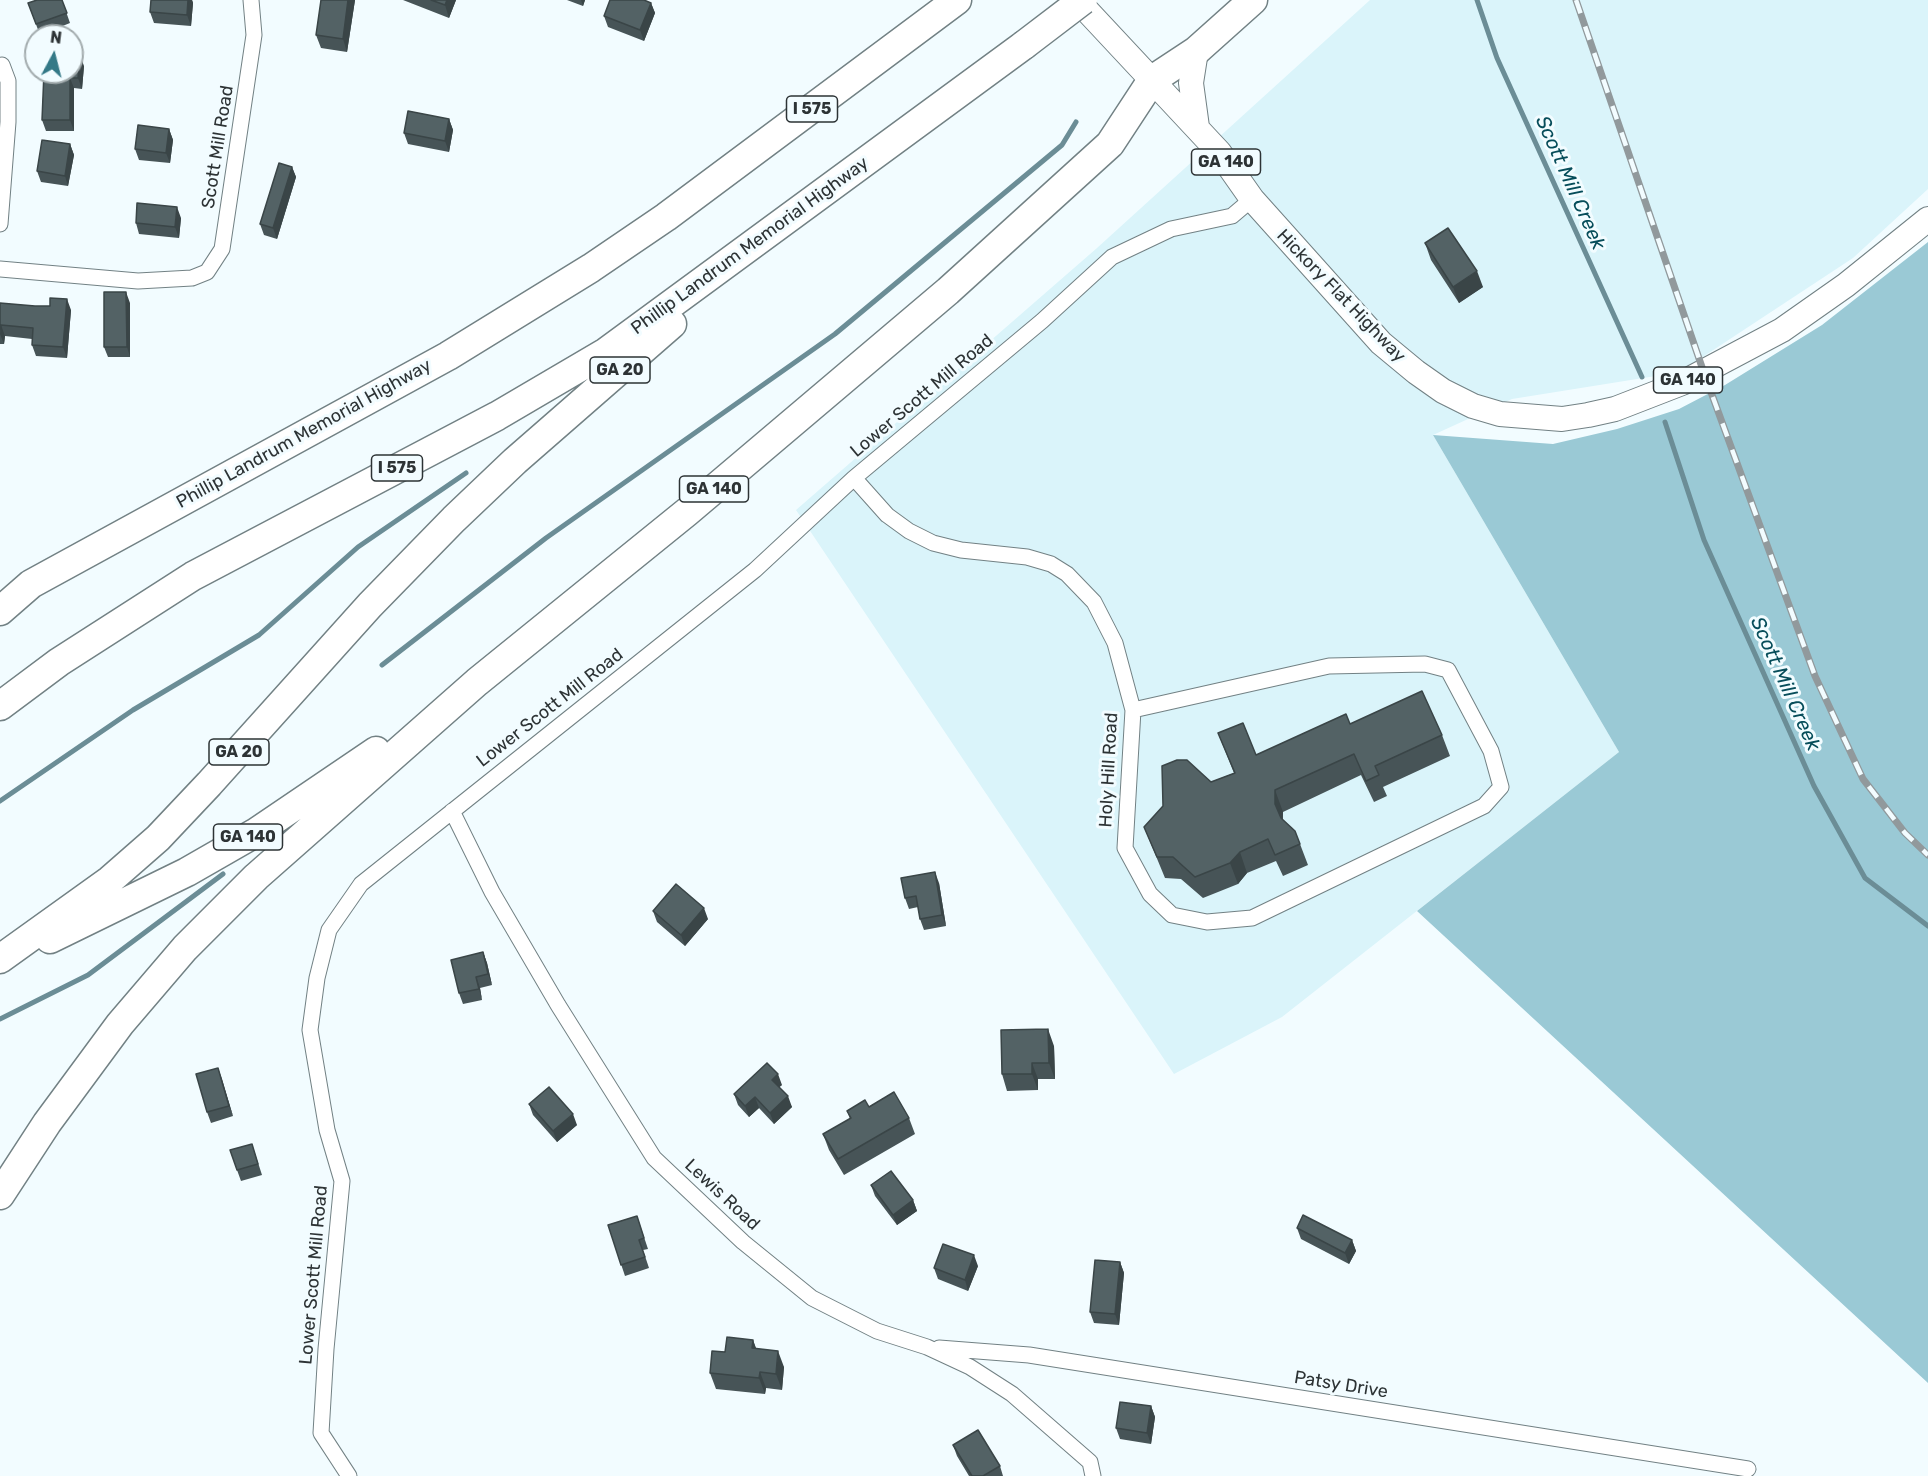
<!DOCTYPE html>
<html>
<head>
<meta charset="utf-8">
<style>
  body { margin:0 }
  #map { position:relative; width:1928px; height:1476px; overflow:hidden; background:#f2fcff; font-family:Rubik,sans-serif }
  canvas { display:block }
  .north { position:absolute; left:24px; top:24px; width:60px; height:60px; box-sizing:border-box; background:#f2fcff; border:2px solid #a3acae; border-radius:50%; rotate:7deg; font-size:16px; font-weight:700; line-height:24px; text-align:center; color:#2d3335 }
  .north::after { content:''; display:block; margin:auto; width:21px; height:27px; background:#347987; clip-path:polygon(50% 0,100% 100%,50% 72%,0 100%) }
</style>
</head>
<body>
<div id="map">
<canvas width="1928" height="1476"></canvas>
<div class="north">N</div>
</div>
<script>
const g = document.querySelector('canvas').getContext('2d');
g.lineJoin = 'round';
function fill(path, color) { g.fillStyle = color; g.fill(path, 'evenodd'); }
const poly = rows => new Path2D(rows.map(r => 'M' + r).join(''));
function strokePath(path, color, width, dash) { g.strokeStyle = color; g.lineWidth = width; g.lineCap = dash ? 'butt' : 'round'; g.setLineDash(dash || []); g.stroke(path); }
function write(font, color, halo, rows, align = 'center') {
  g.font = font + ' Rubik,sans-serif'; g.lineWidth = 6; g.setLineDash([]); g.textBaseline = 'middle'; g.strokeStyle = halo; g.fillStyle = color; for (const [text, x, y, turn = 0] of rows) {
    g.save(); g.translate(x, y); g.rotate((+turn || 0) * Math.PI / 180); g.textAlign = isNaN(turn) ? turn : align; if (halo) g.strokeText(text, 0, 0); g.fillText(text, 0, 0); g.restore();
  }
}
fill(poly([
  [1370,0,1928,0,1928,189,1853,258,1689,366,1685,366,1687,371,1512,399,1433,435,1619,752,1282,1017,1174,1074,796,510,1097,248]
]), '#daf4fa');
fill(poly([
  [1928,242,1928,1383,1417,911,1619,752,1433,435,1553,444,1617,429,1679,409,1725,385,1822,325]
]), '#9ac9d5');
strokePath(poly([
  [1477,0,1497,58,1642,377],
  [1665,422,1704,540,1814,786,1865,878,1928,926],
  [382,665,546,538,835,334,1062,145,1076,122],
  [0,801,133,710,259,635,358,547,466,473],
  [0,1019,88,975,223,874]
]), '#6b8d96', 5);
const minor = poly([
  [0,224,8,122,8,81,2,65],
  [0,269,138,281,192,278,207,272,222,249,254,35,251,0],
  [854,478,887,515,909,531,933,543,961,550,1027,557,1051,564,1067,574,1094,602,1115,643,1133,710,1125,848,1150,894,1172,915,1207,922,1252,918,1484,806,1501,787,1491,751,1448,670,1425,664,1329,666,1133,710],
  [452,811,492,892,558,1005,654,1158,743,1242,812,1298,877,1331,927,1347,970,1367,1012,1394,1090,1462,1093,1476],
  [939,1348,1029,1355,1748,1469],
  [349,1476,321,1433,326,1349,342,1181,327,1130,310,1030,317,978,329,930,361,884,755,570,854,478,1042,321,1112,257,1171,229,1232,216,1252,199]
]);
const primary = poly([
  [1077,0,1219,152,1252,199,1381,343,1416,372,1443,391,1473,406,1500,414,1562,419,1588,415,1615,409,1682,383,1782,330,1846,285,1928,219],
  [1196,51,1191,83,1197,127]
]);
const motorway = poly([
  [0,611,31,584,448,356,591,268,666,217,957,0],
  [0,706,59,662,193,576,497,416,606,352,1024,45],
  [50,939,187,872,255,833,376,751],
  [0,959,110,880,158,838,209,784,370,605,454,519,515,461,672,324],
  [0,1195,47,1123,120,1024,185,948,256,877,477,682,687,512,948,291,1110,144,1152,80,1196,51,1253,0]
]);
strokePath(minor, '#728184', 17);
strokePath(primary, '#728184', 26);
strokePath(motorway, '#728184', 31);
strokePath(minor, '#fff', 15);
strokePath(primary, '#fff', 24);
strokePath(motorway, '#fff', 28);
const rail = poly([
  [1576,0,1704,373,1815,676,1863,779,1905,833,1928,855]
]);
strokePath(rail, '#91999c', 7);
strokePath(rail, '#f2fcff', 4.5, [14]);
const motorwayBridge = poly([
  [1024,45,1083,0]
]);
strokePath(motorwayBridge, '#728184', 31, []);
strokePath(motorwayBridge, '#fff', 28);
fill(poly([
  [62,0,70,23,40,35,28,3],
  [151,0,192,0,193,3,191,26,154,23,150,12],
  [321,0,355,0,347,52,321,48,316,35],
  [403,0,456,0,449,18],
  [567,0,585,0,583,6],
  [651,3,655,13,644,41,608,27,604,16],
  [84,66,82,89,74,88,74,131,46,131,42,120,44,72],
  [449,119,453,130,449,152,408,144,404,133],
  [169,129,173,140,170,163,139,160,135,149],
  [70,144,74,155,68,186,41,182,37,171],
  [292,167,296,177,277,239,264,235,260,224],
  [181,218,179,238,139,234,136,223],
  [1425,243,1483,287,1459,303,1431,260],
  [0,303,71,310,67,358,36,356,32,345,32,339,5,336,4,344,0,344],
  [130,303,130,357,108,357,104,347],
  [1350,724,1442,735,1450,756,1383,787,1387,796,1374,802,1361,775,1283,812,1283,820,1300,844,1308,865,1283,876,1276,861,1247,873,1238,884,1203,898,1181,879,1165,878,1144,827,1211,782,1234,773,1218,733,1256,755],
  [939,883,946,926,924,930,920,919,918,907,909,909,905,898],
  [653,911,708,919,685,946,657,922],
  [483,952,487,963,492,985,480,988,482,1000,463,1004,459,993],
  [1054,1046,1055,1079,1038,1079,1038,1090,1007,1091,1002,1074],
  [218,1068,233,1116,211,1123,207,1112],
  [782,1085,779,1087,792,1107,774,1124,759,1108,749,1117,738,1105,734,1094],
  [529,1104,577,1125,557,1142,533,1115],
  [847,1111,909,1118,915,1134,844,1175,829,1150,823,1134,850,1119],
  [252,1144,262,1175,241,1181,237,1170],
  [871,1185,913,1200,917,1211,897,1225,875,1196],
  [637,1216,648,1249,643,1250,649,1268,625,1276,608,1225],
  [1297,1228,1352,1240,1356,1251,1349,1264,1301,1239],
  [1120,1262,1124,1273,1119,1325,1094,1323,1090,1312],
  [978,1266,968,1291,938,1279,934,1268],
  [753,1340,756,1349,784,1367,782,1390,766,1388,765,1394,716,1389,710,1373,725,1352],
  [1151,1406,1155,1417,1151,1444,1120,1439,1116,1428],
  [953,1445,1000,1466,1003,1476,969,1476,957,1456]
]), '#475457');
fill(poly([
  [188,0,192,0,193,3,191,26,187,15],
  [348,0,355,0,347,52,343,39],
  [447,0,456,0,449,18,445,5],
  [581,0,585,0,583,6],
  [651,3,655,13,644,41,640,30],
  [80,55,84,66,82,89,78,78],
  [70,78,74,88,74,131,70,120],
  [449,119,453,130,449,152,445,141],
  [169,129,173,140,170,163,166,153],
  [70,144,74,155,68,186,65,176],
  [292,167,296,177,277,239,273,228],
  [177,207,181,218,179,238,175,227],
  [1477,271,1483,287,1459,303,1453,287],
  [126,292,130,303,130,357,127,347],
  [67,299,71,310,67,358,63,347],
  [1,325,5,336,4,344,0,334],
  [1275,790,1283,812,1282,825,1275,804],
  [1240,852,1247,873,1238,884,1230,863],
  [935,872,939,883,946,926,942,915],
  [704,908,708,919,685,946,681,935],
  [483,952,487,963,492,985,488,974],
  [476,977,480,988,482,1000,479,989],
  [1048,1029,1054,1046,1055,1079,1049,1063],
  [1032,1063,1038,1079,1038,1090,1032,1074],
  [218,1068,222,1079,233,1116,229,1106],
  [778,1074,782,1085,776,1090,772,1080],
  [788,1096,792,1107,774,1124,770,1113],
  [755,1097,759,1108,749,1117,745,1106],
  [573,1114,577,1125,557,1142,553,1131],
  [913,1200,917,1211,897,1225,893,1215],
  [1352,1240,1356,1251,1349,1264,1345,1253],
  [974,1255,978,1266,968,1291,965,1280],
  [1120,1262,1124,1273,1119,1325,1115,1314],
  [753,1340,759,1356,752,1348],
  [778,1351,784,1367,782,1390,776,1374],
  [760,1372,766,1388,765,1394,759,1378],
  [1151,1406,1155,1417,1151,1444,1147,1433]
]), '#3a4547');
const building = poly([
  [37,0,62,0,67,13,36,24,28,3,37,0],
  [151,0,188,0,187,15,150,12,151,0],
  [321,0,348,0,343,39,316,35,321,0],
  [431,0,447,0,445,5,431,0],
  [610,0,644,0,651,3,640,30,604,16,610,0],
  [72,54,80,55,78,78,70,78,70,120,42,120,44,72,72,72,72,54],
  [408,111,449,119,445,141,404,133,408,111],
  [138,125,169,129,166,153,135,149,138,125],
  [42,140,70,144,65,176,37,171,42,140],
  [279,163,292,167,273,228,260,224,279,163],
  [137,203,177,207,175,227,136,223,137,203],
  [1448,228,1477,271,1453,287,1425,243,1448,228],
  [104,292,126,292,127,347,104,347,104,292],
  [50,298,67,299,63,347,32,345,33,328,1,325,0,330,0,303,35,306,50,306,50,298],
  [1422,691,1442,735,1375,766,1379,775,1366,781,1354,754,1275,790,1275,804,1281,818,1295,831,1300,844,1275,855,1268,839,1240,852,1230,863,1195,877,1173,857,1157,857,1144,827,1163,806,1162,766,1177,760,1187,760,1211,782,1235,773,1218,733,1243,723,1256,755,1346,714,1350,724,1422,691],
  [935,872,942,915,920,919,916,896,905,898,901,878,935,872],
  [676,884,704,908,681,935,653,911,676,884],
  [483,952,488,974,476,977,479,989,459,993,451,960,483,952],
  [1048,1029,1049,1063,1032,1063,1032,1074,1002,1074,1001,1030,1048,1029],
  [767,1063,778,1074,772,1080,788,1096,770,1113,755,1097,745,1106,734,1094,767,1063],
  [218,1068,229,1106,207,1112,196,1074,218,1068],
  [549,1087,573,1114,553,1131,529,1104,549,1087],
  [894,1092,909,1118,838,1159,823,1134,851,1118,847,1111,865,1100,869,1107,894,1092],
  [252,1144,258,1164,237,1170,230,1150,252,1144],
  [891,1171,913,1200,893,1215,871,1185,891,1171],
  [1303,1215,1352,1240,1345,1253,1297,1228,1303,1215],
  [637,1216,644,1238,639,1240,645,1257,621,1265,608,1225,637,1216],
  [943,1244,974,1255,965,1280,934,1268,943,1244],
  [1095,1260,1120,1262,1115,1314,1090,1312,1095,1260],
  [727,1337,753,1340,752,1348,778,1351,776,1374,760,1372,759,1378,710,1373,712,1351,725,1352,727,1337],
  [1120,1402,1151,1406,1147,1433,1116,1428,1120,1402],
  [978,1430,1000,1466,983,1476,972,1476,953,1445,978,1430]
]);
fill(building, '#536265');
strokePath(building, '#3a4547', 1.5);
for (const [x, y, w] of [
  [812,109,51],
  [1226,162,69],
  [620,370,60],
  [1688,380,69],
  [397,468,51],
  [714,489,69],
  [239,752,60],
  [248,837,69]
]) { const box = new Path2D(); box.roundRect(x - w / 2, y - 13, w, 26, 4.5); g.fillStyle = '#f2fcff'; g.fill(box); strokePath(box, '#2d3335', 1.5); }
write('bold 16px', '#2d3335', null, [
  ["I 575",812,109],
  ["GA 140",1226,162],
  ["GA 20",620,370],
  ["GA 140",1688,380],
  ["I 575",397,468],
  ["GA 140",714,489],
  ["GA 20",239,752],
  ["GA 140",248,837]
]);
write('18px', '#2d3335', '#f2fcff', [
  ["Scott Mill Road",218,147,-81],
  ["Phillip Landrum Memorial Highway",750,246,-36],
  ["Hickory Flat Highway",1341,296,46],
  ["Lower Scott Mill Road",922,396,-40],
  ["Phillip Landrum Memorial Highway",304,434,-29],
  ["Lower Scott Mill Road",550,708,-38],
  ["Holy Hill Road",1109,770,-87],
  ["Lewis Road",722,1195,43],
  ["Lower Scott Mill Road",314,1275,-85],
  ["Patsy Drive",1341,1385,9]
]);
write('italic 20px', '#064d5a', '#f2fcff', [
  ["Scott Mill Creek",1570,183,66],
  ["Scott Mill Creek",1785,684,66]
]);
</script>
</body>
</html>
